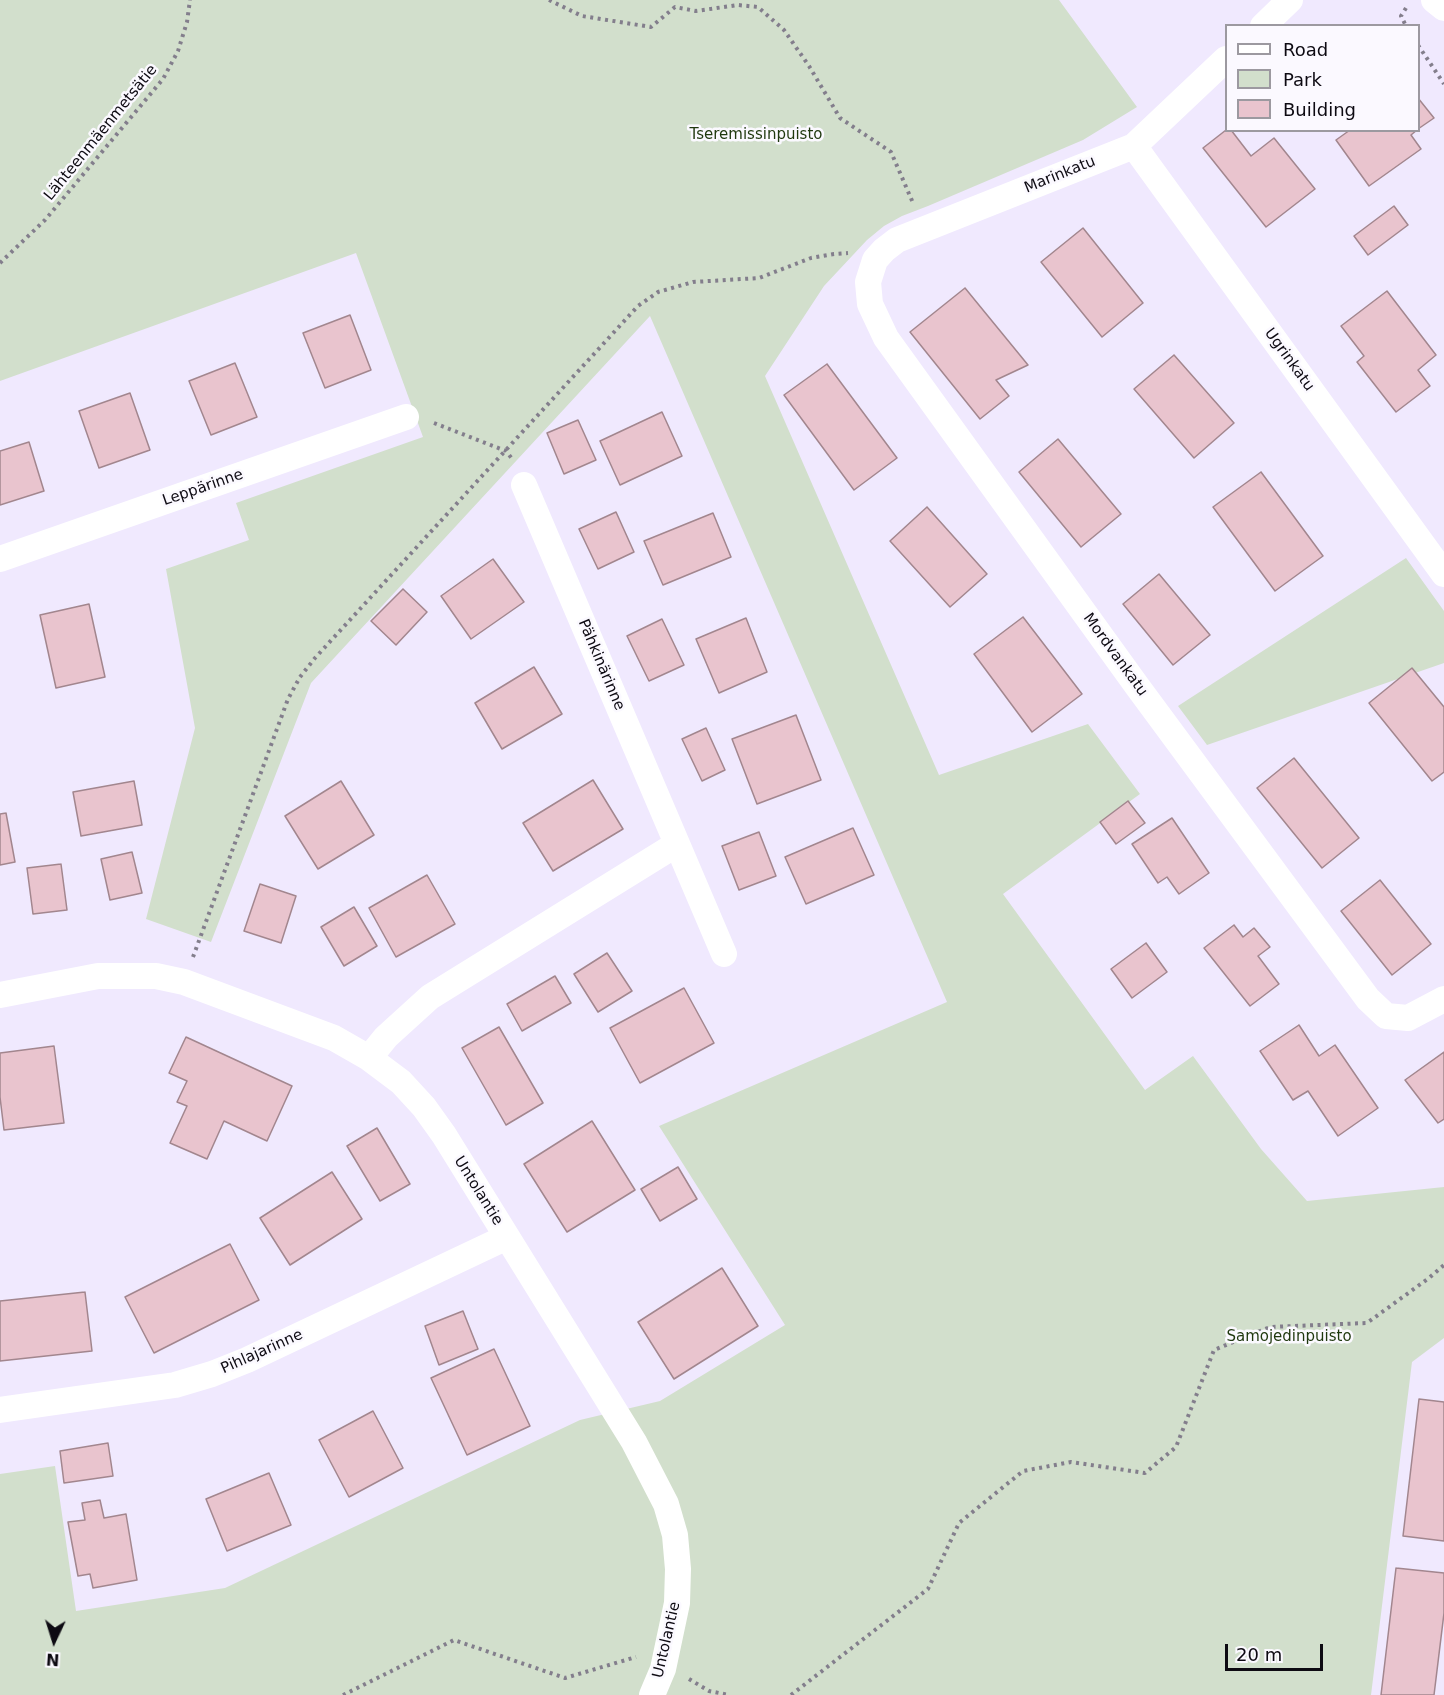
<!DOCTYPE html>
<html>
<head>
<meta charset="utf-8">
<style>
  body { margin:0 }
  #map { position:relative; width:1444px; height:1695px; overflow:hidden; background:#f0e9fe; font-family:"DejaVu Sans",sans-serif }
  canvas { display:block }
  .legend { position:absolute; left:1225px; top:24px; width:195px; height:108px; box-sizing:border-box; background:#fbf9ff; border:2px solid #9c99a0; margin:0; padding:8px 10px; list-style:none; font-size:18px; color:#0d0a12 }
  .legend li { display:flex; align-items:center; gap:12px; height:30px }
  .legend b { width:30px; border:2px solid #9c99a0 }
  .north { position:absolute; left:24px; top:1611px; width:60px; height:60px; -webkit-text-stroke:4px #fbf9ff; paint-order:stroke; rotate:184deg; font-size:16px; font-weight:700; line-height:24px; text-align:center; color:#0d0a12 }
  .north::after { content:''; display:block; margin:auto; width:21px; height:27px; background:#0d0a12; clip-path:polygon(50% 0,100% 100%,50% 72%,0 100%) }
  .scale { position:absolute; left:1225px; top:1644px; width:98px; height:27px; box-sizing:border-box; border:3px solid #0d0a12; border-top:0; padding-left:8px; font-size:18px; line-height:21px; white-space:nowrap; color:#0d0a12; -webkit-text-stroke:4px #fbf9ff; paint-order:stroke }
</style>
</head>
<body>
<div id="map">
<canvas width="1444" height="1695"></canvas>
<ul class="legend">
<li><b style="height:8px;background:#fff"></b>Road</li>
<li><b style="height:16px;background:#d2dfcc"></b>Park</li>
<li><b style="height:16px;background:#e9c4ce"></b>Building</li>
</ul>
<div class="north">N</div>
<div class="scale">20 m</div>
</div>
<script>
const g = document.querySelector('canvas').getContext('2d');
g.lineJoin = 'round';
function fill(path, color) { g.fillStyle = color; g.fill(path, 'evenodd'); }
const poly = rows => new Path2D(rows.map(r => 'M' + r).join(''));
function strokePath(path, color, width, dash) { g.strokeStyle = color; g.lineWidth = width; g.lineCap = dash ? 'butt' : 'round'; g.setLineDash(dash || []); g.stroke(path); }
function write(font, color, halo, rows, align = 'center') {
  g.font = font + ' "DejaVu Sans",sans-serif'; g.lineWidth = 5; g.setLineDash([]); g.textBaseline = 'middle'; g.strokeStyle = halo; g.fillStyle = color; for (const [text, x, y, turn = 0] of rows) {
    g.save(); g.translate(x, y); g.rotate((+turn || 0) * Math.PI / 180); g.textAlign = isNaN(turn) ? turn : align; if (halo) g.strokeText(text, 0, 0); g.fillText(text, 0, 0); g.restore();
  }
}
fill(poly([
  [0,0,1059,0,1137,107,1083,140,928,206,902,216,884,226,867,240,824,286,765,376,939,775,1088,724,1140,794,1003,894,1145,1090,1193,1056,1261,1149,1307,1201,1444,1187,1444,1338,1412,1362,1371,1695,0,1695,0,1474,55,1466,76,1611,225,1588,580,1420,660,1401,785,1325,659,1126,947,1002,650,316,311,683,211,942,146,919,195,728,166,569,249,540,236,503,423,437,356,253,0,381],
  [1406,558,1444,611,1444,663,1207,745,1178,706]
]), '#d2dfcc');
const building = poly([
  [1418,98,1434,118,1418,129,1418,98],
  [1226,130,1231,130,1251,156,1274,138,1315,189,1266,227,1203,148,1226,130],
  [1350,130,1417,130,1411,135,1421,149,1369,186,1336,140,1350,130],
  [1394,206,1408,225,1368,255,1354,236,1394,206],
  [1083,228,1143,303,1102,337,1041,262,1083,228],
  [965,288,1028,365,996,380,1009,396,980,419,910,332,965,288],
  [1387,291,1436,355,1418,370,1430,386,1396,412,1357,362,1364,356,1341,326,1387,291],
  [350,315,371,370,325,388,303,333,350,315],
  [1174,355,1234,423,1194,458,1134,389,1174,355],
  [235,363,257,417,211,435,189,381,235,363],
  [827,364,897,458,854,490,784,395,827,364],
  [130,393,150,450,99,468,79,411,130,393],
  [662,412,682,456,620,485,600,441,662,412],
  [578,420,596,460,564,474,547,433,578,420],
  [1058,439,1121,514,1081,547,1019,472,1058,439],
  [29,442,44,491,0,505,0,451,29,442],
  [1261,472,1323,556,1275,591,1213,507,1261,472],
  [927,507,987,574,950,607,890,541,927,507],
  [616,512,634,552,598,569,579,529,616,512],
  [713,513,731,557,663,585,644,541,713,513],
  [493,559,524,602,471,639,441,596,493,559],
  [1159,574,1210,635,1173,665,1123,604,1159,574],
  [403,589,427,612,396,645,371,621,403,589],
  [89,604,105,677,56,688,40,615,89,604],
  [1023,617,1082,694,1032,732,974,654,1023,617],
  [746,618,767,672,719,693,696,639,746,618],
  [662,619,684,665,649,681,627,636,662,619],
  [534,667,562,714,502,749,475,703,534,667],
  [1412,668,1444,707,1444,772,1432,781,1369,703,1412,668],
  [796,715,821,780,757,804,732,739,796,715],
  [706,728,725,770,702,781,682,739,706,728],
  [1294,758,1359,838,1322,868,1257,788,1294,758],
  [593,780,623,829,553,871,523,823,593,780],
  [134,781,142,825,81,836,73,792,134,781],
  [341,781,374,835,318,869,285,816,341,781],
  [1128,801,1145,823,1116,844,1100,822,1128,801],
  [6,813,15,862,0,865,0,814,6,813],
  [1172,818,1209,873,1179,894,1167,877,1158,883,1132,844,1172,818],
  [853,828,874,875,806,904,785,857,853,828],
  [759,832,776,876,739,890,722,846,759,832],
  [132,852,142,893,110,900,101,859,132,852],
  [61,864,67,910,33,914,27,868,61,864],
  [427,875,455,924,396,957,369,908,427,875],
  [1380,880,1431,944,1392,975,1341,911,1380,880],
  [260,884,296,896,281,943,244,931,260,884],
  [354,907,377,946,344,966,321,927,354,907],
  [1234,925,1243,937,1254,928,1270,947,1258,956,1279,984,1250,1006,1204,948,1234,925],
  [1146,943,1167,972,1132,998,1111,969,1146,943],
  [607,953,632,991,598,1012,574,974,607,953],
  [555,976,571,1003,522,1031,507,1004,555,976],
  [684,988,714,1043,640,1083,610,1028,684,988],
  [1299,1025,1319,1056,1335,1045,1378,1108,1338,1136,1308,1091,1293,1100,1260,1051,1299,1025],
  [499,1027,543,1103,506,1125,462,1048,499,1027],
  [186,1037,292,1086,267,1141,224,1121,207,1159,170,1143,187,1106,177,1102,187,1081,169,1073,186,1037],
  [54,1046,64,1123,4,1130,0,1097,0,1053,54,1046],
  [1444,1052,1444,1119,1438,1123,1405,1080,1444,1052],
  [592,1121,635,1190,567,1232,524,1164,592,1121],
  [377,1128,410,1184,380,1201,347,1146,377,1128],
  [678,1167,697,1199,660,1221,641,1189,678,1167],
  [332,1172,362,1219,290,1265,260,1218,332,1172],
  [230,1244,259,1300,154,1353,125,1297,230,1244],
  [722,1268,758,1326,674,1379,638,1322,722,1268],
  [85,1292,92,1351,0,1361,0,1301,85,1292],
  [463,1311,478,1349,439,1365,425,1326,463,1311],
  [494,1349,530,1426,467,1455,431,1378,494,1349],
  [1419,1399,1444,1402,1444,1541,1403,1536,1419,1399],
  [373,1411,403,1468,349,1497,319,1440,373,1411],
  [108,1443,113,1476,64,1483,60,1451,108,1443],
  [269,1473,291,1525,227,1551,206,1499,269,1473],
  [100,1500,104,1518,126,1514,137,1580,93,1588,90,1574,78,1576,68,1522,85,1520,82,1503,100,1500],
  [1396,1568,1444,1573,1444,1613,1434,1695,1381,1695,1396,1568]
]);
fill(building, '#e9c4ce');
strokePath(building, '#a2868e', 1.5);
strokePath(poly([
  [549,0,582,16,651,27,675,7,696,11,738,5,758,7,784,30,809,66,840,118,891,152,913,203],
  [1406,8,1401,16,1406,26],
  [1418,45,1444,84],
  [0,263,45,220,163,79,178,51,187,22,190,0],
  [434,423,506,451,513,460],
  [193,957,288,699,300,677,315,658,638,306,658,292,693,282,759,278,811,258,834,254,848,253],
  [689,1679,709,1691,729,1695],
  [343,1695,454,1640,565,1678,636,1657],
  [791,1695,928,1589,959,1523,1023,1471,1071,1462,1145,1473,1176,1447,1214,1350,1270,1327,1367,1323,1429,1278,1444,1265]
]), '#837e8c', 4, [3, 4.5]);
strokePath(poly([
  [1434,0,1444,8],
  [1263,26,1290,0],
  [1226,59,1134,146,897,240,884,250,875,260,868,282,870,304,886,338,1137,686,1368,999,1386,1016,1408,1018,1444,999],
  [1134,146,1444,574],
  [524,485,724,954],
  [0,559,406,417],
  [0,995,98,976,156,976,184,982,334,1038,369,1058,401,1082,424,1107,444,1135,634,1442,666,1504,675,1535,678,1569,677,1603,663,1669,652,1695],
  [369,1058,386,1037,430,997,677,844],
  [0,1410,175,1385,212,1374,247,1360,507,1237]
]), '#fff', 26);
write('15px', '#0d0a12', '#fbf9ff', [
  ["Lähteenmäenmetsätie",101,133,-51],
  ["Marinkatu",1060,175,-22],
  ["Ugrinkatu",1289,360,54],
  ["Leppärinne",203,488,-19],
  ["Mordvankatu",1115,655,54],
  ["Pähkinärinne",601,665,67],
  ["Untolantie",478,1191,58],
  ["Pihlajarinne",262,1352,-24],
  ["Untolantie",667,1640,-77]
]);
write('15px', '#1f380e', '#fbf9ff', [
  ["Tseremissinpuisto",756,135],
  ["Samojedinpuisto",1289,1337]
]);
</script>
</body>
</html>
